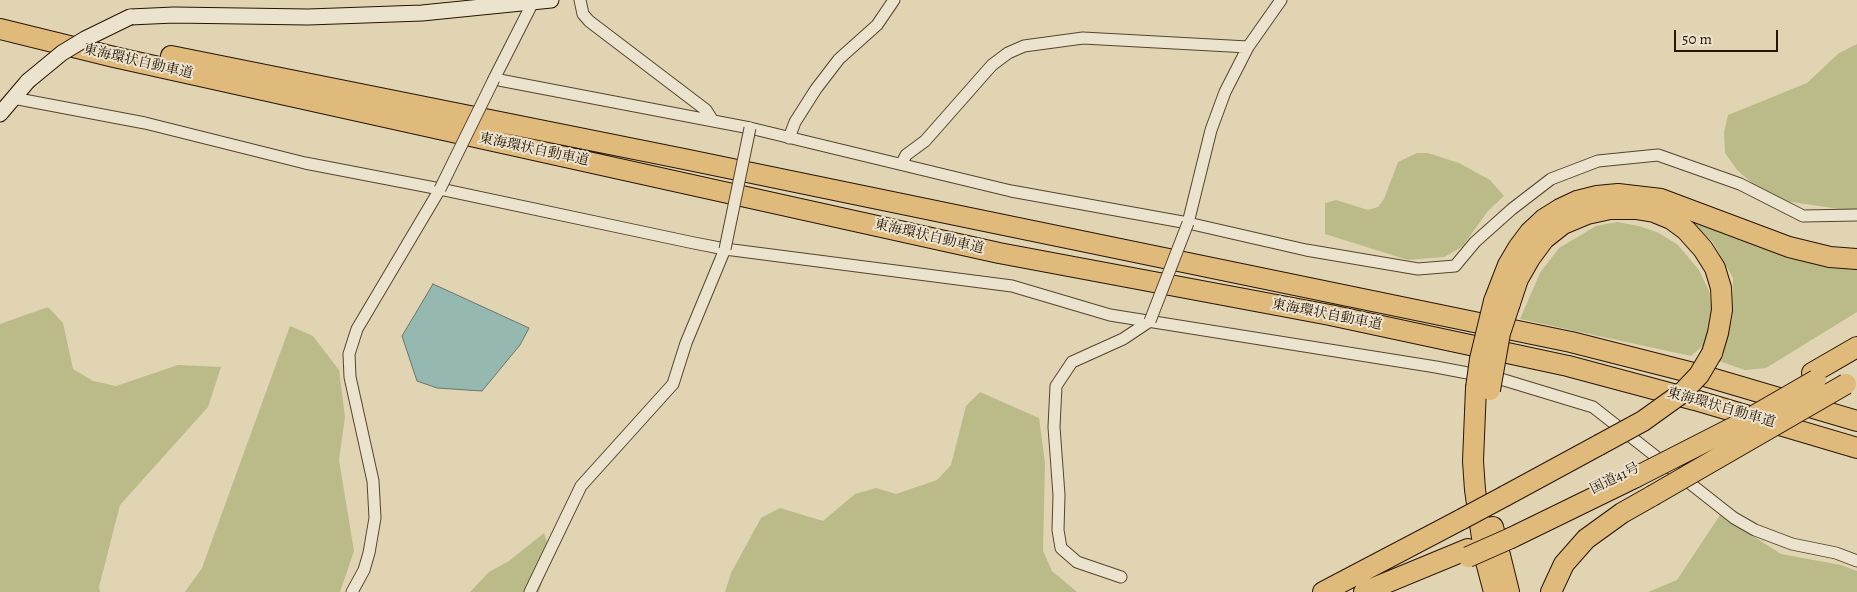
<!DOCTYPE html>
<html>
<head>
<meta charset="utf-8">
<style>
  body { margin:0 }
  #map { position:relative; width:1857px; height:592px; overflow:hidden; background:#e1d4b3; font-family:Alegreya,serif }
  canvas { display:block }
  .scale { position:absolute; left:1674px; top:30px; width:104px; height:22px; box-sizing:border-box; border:2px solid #271401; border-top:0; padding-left:6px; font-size:15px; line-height:18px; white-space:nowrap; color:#271401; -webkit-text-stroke:4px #ece3ce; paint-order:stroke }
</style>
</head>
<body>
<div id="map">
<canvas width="1857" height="592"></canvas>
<div class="scale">50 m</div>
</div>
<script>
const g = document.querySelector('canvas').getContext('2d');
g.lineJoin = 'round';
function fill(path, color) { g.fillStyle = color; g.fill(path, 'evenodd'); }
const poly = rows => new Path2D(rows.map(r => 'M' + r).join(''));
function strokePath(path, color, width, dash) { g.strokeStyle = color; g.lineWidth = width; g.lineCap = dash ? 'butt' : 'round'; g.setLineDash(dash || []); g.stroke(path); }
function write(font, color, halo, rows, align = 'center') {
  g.font = font + ' Alegreya,"Noto Serif JP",serif'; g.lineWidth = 4; g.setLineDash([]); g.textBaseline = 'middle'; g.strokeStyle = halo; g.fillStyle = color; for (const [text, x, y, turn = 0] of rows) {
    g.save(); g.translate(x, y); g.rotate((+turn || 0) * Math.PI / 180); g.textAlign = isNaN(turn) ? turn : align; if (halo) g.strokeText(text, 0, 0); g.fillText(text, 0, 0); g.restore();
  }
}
fill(poly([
  [1857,44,1857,209,1846,210,1785,201,1765,194,1737,170,1725,153,1724,132,1728,115,1807,83,1839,53],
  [1417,153,1428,153,1459,163,1490,180,1504,196,1488,211,1462,247,1444,257,1408,260,1325,234,1325,203,1336,200,1368,210,1378,207,1384,199,1398,162],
  [1684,215,1787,258,1836,266,1857,266,1857,312,1766,368,1745,370,1716,360,1732,319,1733,278,1713,242],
  [1617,222,1639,226,1659,233,1678,245,1699,270,1709,291,1712,312,1707,342,1691,356,1520,319,1540,273,1559,248,1596,226],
  [48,307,63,323,73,369,93,381,116,386,178,365,221,367,208,407,120,505,99,587,100,592,0,592,0,324],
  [290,326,313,336,339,370,345,417,339,460,354,551,340,592,185,592,202,568],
  [980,392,1039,418,1045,463,1043,551,1052,571,1077,592,725,592,731,573,761,518,780,508,823,521,855,494,876,488,896,494,937,480,951,465,966,406],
  [1720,515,1781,554,1841,565,1857,571,1857,592,1648,592,1677,580],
  [544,533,551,555,539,592,470,592,489,572,509,561]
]), '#babb88');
const water = poly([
  [433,284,529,328,520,345,482,391,437,388,417,381,402,336,433,284]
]);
fill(water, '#95b8b1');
strokePath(water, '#69766b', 1);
const street = poly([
  [580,0,583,14,589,21,706,110,713,121],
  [533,2,494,79,750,128,1011,191,1188,223,1306,250,1418,269,1455,266,1475,242,1512,209,1551,179,1598,161,1658,155,1740,184,1803,216,1857,215],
  [13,98,145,123,305,163,440,189,694,243,725,249,1012,286,1110,315,1436,367,1504,380,1593,407,1734,518,1755,530,1792,544,1836,553,1857,561],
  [789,138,795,122,816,89,839,59,877,25,894,0],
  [902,163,906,155,925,141,992,65,1008,53,1024,46,1083,38,1248,47],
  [1188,223,1211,130,1225,92,1248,47,1281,0],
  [1121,577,1077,562,1061,548,1058,530,1059,495,1054,427,1056,386,1072,362,1123,339,1150,321],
  [352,592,364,570,369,553,375,518,373,481,350,377,349,354,357,329,440,189],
  [530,592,581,486,673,384,686,343,725,249]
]);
const secondary = poly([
  [130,17,174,15,308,17,422,13,551,0],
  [0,114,28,81]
]);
const highway = poly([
  [0,29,114,57,999,253,1330,315,1568,366,1695,400,1857,448],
  [171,56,684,159,1571,342,1701,375,1857,421],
  [1494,301,1508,265,1518,248,1530,232,1544,219,1560,209,1577,201,1597,196,1618,194,1661,199,1789,247,1830,257,1857,259],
  [1510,303,1518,279,1530,258,1544,239,1563,224,1587,214,1610,209,1636,209,1654,212,1671,219,1686,230,1703,249,1715,268,1721,288,1722,310,1718,333,1712,353],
  [1812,373,1857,347],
  [1476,388,1473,461,1475,490,1485,558,1494,592],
  [1505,496,1599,445],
  [1493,527,1509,592],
  [1511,538,1636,477],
  [1323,592,1462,519],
  [1364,592,1468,549],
  [1551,592,1564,564,1586,539,1622,513,1652,496]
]);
strokePath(street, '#56442e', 13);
strokePath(secondary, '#271401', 17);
strokePath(highway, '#271401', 22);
strokePath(street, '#ece3ce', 11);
strokePath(secondary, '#ece3ce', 15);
strokePath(highway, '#e0ba7a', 20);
const streetBridge = poly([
  [440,189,494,79],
  [725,249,750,128],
  [1150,321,1188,223]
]);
const secondaryBridge = poly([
  [28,81,62,53,85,39,130,17]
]);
const highwayBridge = poly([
  [1476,388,1480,359,1494,301],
  [1490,390,1500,333,1510,303],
  [1599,445,1643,421,1682,393,1699,375,1712,353],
  [1636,477,1738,425,1816,380],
  [1652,496,1846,384],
  [1462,519,1505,496],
  [1468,557,1511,538]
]);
strokePath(streetBridge, '#56442e', 13, []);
strokePath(secondaryBridge, '#271401', 17, []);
strokePath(highwayBridge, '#271401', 22, []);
strokePath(streetBridge, '#ece3ce', 11);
strokePath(secondaryBridge, '#ece3ce', 15);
strokePath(highwayBridge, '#e0ba7a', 20);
write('14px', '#271401', '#ece3ce', [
  ["東海環状自動車道",138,62,13],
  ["東海環状自動車道",534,150,12],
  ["東海環状自動車道",929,237,13],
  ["東海環状自動車道",1327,315,11],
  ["東海環状自動車道",1721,408,16],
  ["国道41号",1615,479,-26]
]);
</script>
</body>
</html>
